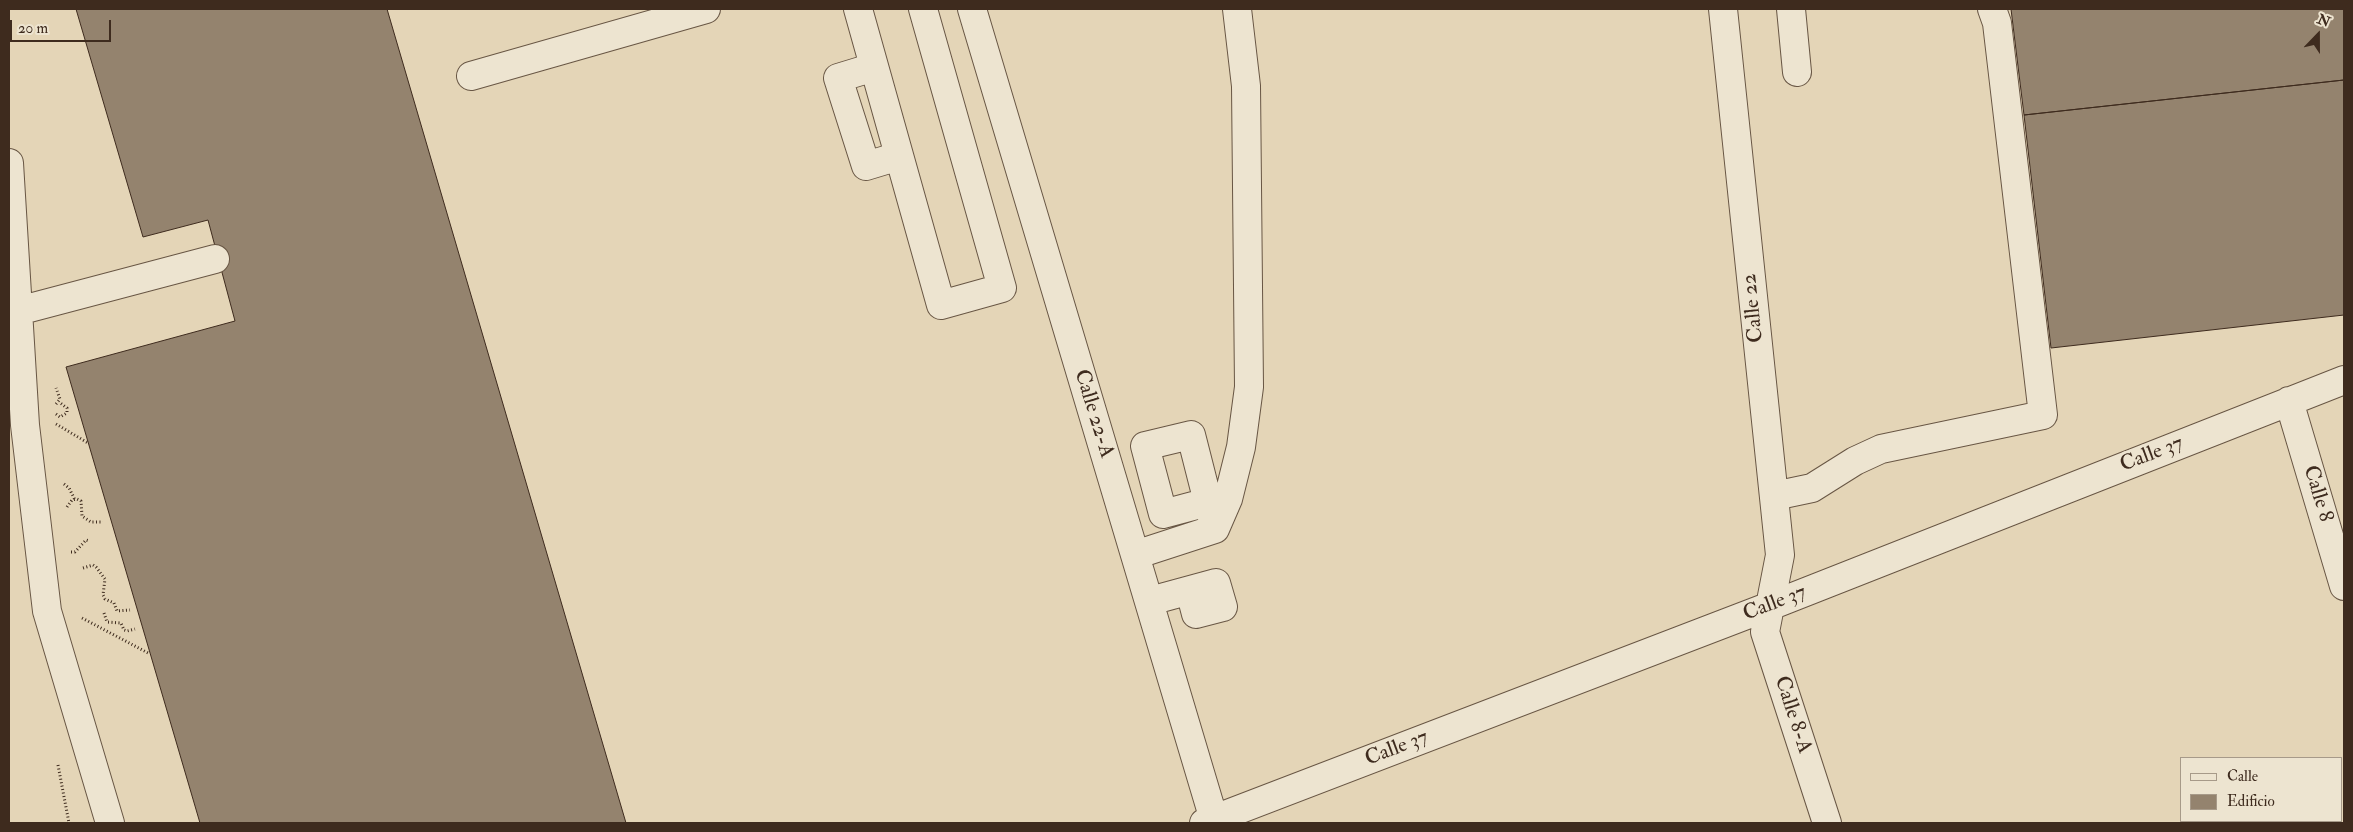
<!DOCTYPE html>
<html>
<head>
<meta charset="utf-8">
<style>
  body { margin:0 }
  #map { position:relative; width:2353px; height:832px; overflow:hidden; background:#e4d5b7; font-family:"IM FELL Double Pica",serif }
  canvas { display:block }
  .frame { position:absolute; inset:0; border:10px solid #3e2b1e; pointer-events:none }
  .legend { position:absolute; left:2180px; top:757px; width:162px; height:65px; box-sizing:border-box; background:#ede4d0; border:1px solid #a79a89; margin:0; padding:6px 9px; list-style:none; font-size:15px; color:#3e2b1e }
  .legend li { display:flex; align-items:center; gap:10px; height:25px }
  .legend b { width:25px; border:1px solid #a79a89 }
  .north { position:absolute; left:2293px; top:10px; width:50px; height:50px; -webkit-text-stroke:4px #ede4d0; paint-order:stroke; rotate:22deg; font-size:14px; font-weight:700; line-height:20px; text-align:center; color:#3e2b1e }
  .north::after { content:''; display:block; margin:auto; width:18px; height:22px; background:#3e2b1e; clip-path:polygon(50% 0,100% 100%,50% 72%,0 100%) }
  .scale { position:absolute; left:10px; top:20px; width:101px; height:22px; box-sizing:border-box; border:2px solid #3e2b1e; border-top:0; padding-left:6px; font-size:15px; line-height:18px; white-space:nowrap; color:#3e2b1e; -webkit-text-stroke:4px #ede4d0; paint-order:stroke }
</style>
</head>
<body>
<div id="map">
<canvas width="2353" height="832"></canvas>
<div class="frame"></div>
<ul class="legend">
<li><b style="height:6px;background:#ede4d0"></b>Calle</li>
<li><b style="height:14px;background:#94836e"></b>Edificio</li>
</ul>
<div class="north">N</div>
<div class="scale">20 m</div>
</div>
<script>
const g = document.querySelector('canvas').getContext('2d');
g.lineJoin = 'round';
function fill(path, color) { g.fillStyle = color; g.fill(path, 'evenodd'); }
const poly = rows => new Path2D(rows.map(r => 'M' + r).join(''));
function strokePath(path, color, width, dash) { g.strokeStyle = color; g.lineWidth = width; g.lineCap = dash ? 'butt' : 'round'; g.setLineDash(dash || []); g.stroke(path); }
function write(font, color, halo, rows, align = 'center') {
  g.font = font + ' "IM FELL Double Pica",serif'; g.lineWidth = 5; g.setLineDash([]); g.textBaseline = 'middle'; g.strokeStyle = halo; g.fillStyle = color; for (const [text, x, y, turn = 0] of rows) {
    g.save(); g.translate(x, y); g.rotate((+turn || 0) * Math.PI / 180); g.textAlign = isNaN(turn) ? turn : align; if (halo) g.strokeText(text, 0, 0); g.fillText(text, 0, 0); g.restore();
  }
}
const building = poly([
  [76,9,387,9,626,823,200,823,66,367,235,321,208,220,143,237,76,9],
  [2011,9,2344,9,2344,80,2024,115,2011,9],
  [2344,80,2344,315,2051,348,2024,115,2344,80]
]);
fill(building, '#94836e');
strokePath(building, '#3e2b1e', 1);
const minor = poly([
  [858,9,941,305,1002,288,923,9],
  [972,9,1215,823],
  [1723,9,1780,555,1765,632,1827,823],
  [1791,9,1797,72],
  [874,67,838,78,866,166,899,156],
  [471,76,706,9],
  [9,163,25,425,47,611,110,823],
  [18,311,215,259],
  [2289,401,2344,586],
  [1774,496,1812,488,1855,461,1881,449,2043,415,1997,23,1992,9],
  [1208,502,1163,514,1145,446,1191,435,1208,502,1215,529],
  [1135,555,1215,529,1228,499,1241,447,1249,387,1246,86,1237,9],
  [1150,601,1216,583,1223,607,1196,614,1190,591],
  [1204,823,1770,606,2344,380]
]);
strokePath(minor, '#685644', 30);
strokePath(poly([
  [56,404,60,399,56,388],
  [56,414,60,417,67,413,67,408,59,402],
  [56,424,88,443],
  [64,484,69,488,75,500],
  [67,507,72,500,77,499,81,501,82,516,91,522,103,522],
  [71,552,75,552,86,540,89,541],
  [83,568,93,565,96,567,105,579,103,595,105,599,114,603,117,611,130,610],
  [104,613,107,622,121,623,124,630,127,631,135,629],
  [82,618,150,654],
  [58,765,69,823]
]), '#3e2b1e', 3, [1, 2.5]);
strokePath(minor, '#ede4d0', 28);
write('21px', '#3e2b1e', '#ede4d0', [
  ["Calle 22",1754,308,-96],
  ["Calle 22-A",1093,414,73],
  ["Calle 37",2152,455,-21],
  ["Calle 8",2317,494,73],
  ["Calle 37",1775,604,-21],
  ["Calle 8-A",1792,715,72],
  ["Calle 37",1397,749,-21]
]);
</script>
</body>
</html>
